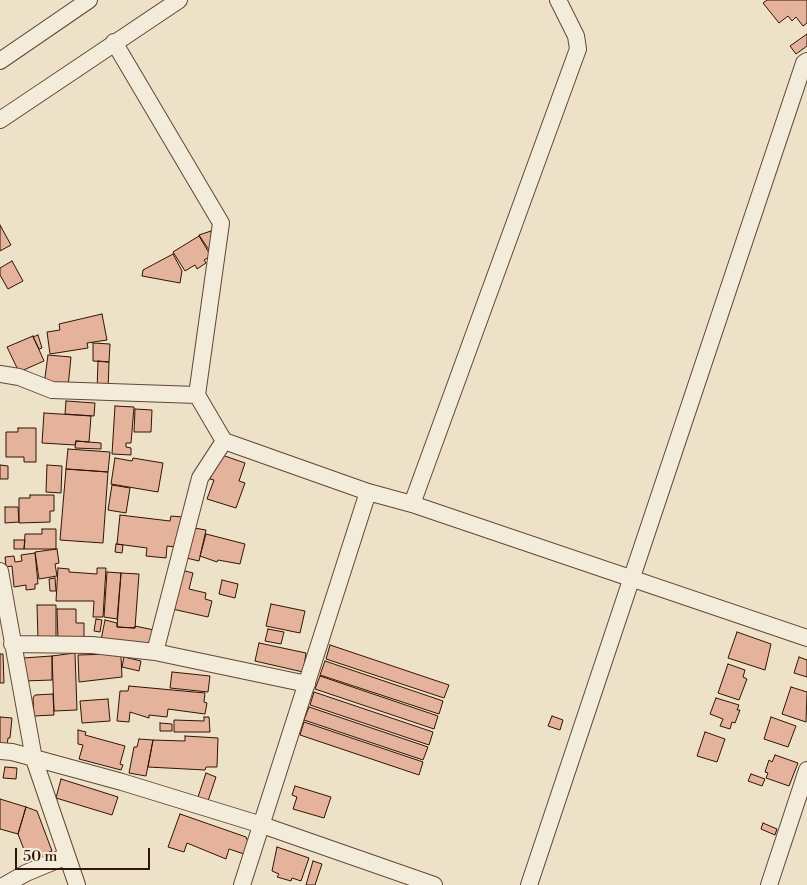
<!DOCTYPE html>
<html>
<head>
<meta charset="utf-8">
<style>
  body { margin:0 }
  #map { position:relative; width:807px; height:885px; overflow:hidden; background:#ede1c8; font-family:"Libre Bodoni",serif }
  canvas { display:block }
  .scale { position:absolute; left:15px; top:848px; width:135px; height:22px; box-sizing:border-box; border:2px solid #311403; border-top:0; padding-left:6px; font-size:15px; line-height:18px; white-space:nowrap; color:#311403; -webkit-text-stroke:4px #f3ecdb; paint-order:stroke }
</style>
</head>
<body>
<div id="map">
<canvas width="807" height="885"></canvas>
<div class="scale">50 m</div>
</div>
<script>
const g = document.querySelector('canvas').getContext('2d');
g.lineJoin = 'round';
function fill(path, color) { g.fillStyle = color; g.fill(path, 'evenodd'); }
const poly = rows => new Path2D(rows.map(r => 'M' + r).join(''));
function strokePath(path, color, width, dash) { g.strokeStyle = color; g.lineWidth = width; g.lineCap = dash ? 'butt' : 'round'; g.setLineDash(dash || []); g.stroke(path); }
const building = poly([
  [767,0,807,0,807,23,803,26,796,17,792,21,788,16,779,23,763,3,767,0],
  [807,34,807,46,796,54,790,46,807,34],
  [0,225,11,245,0,251,0,225],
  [211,231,213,244,209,250,199,235,211,231],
  [199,236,211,256,204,260,206,263,197,269,195,265,185,271,173,252,199,236],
  [173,254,182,271,180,283,142,276,143,270,173,254],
  [12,261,23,281,8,289,0,275,0,268,12,261],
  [102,314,107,340,87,343,88,348,50,354,47,332,60,330,59,324,102,314],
  [38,335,42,348,39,349,33,337,38,335],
  [33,336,44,361,19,372,7,347,33,336],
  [93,343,110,344,109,362,93,361,93,343],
  [48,355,71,357,68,387,44,385,48,355],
  [98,361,109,362,108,392,97,391,98,361],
  [66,401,95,403,94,416,65,414,66,401],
  [115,406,134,407,131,443,126,443,126,447,131,448,131,455,112,454,115,406],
  [135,409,152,410,151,432,134,432,135,409],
  [44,413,91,416,89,442,76,441,75,445,42,443,44,413],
  [18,428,36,428,36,462,24,462,24,457,6,457,6,432,18,432,18,428],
  [76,441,101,443,101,449,75,448,76,441],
  [68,449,110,452,108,472,66,469,68,449],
  [219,454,245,463,239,481,245,483,236,508,207,499,214,480,210,479,219,454],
  [115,458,132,461,133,458,163,463,158,492,111,484,115,458],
  [0,465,8,466,8,479,0,479,0,465],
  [47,465,62,466,61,493,46,492,47,465],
  [66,469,108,472,103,543,60,540,66,469],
  [112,485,130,488,126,513,108,510,112,485],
  [30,495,54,495,54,511,50,511,50,522,19,523,19,498,30,498,30,495],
  [5,507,18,507,19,522,5,523,5,507],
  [120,515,170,521,171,516,182,517,175,547,167,546,166,558,146,556,147,548,117,544,120,515],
  [194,528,206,530,199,561,182,557,194,528],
  [42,529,56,529,56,549,24,549,25,534,42,534,42,529],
  [206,534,245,544,240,564,218,560,217,562,200,556,206,534],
  [14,540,25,540,24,549,14,549,14,540],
  [116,544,123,545,122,553,115,552,116,544],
  [57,549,59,563,55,564,57,576,39,579,35,552,57,549],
  [35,553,38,584,35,584,35,589,26,590,26,585,14,587,12,566,6,567,5,557,14,556,15,562,22,561,21,555,35,553],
  [58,568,69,569,69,572,97,574,97,568,106,568,103,617,93,617,94,601,56,601,58,568],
  [177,569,193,573,189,589,206,593,205,599,212,601,208,617,168,608,177,569],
  [107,572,121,573,117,619,104,617,107,572],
  [121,573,139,574,135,628,117,627,121,573],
  [55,578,56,591,50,591,49,579,55,578],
  [222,580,238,584,235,598,219,594,222,580],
  [271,604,305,611,300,633,266,626,271,604],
  [37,605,56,605,56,640,38,640,37,605],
  [57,609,76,609,76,623,84,623,84,641,58,641,57,609],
  [96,619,102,620,100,632,94,631,96,619],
  [105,620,117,623,117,627,135,628,135,626,154,630,150,649,101,640,105,620],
  [268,629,284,632,281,644,265,641,268,629],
  [737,632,771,644,765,670,728,658,737,632],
  [259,643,306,653,303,672,255,661,259,643],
  [330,645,449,685,444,698,326,659,330,645],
  [75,653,77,710,54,711,52,656,75,653],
  [0,654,3,654,4,683,0,683,0,654],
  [112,654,121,656,122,677,79,682,78,655,112,654],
  [52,656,52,680,24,681,23,658,52,656],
  [124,657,141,661,139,671,122,667,124,657],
  [799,657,807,660,807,677,794,673,799,657],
  [325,661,443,701,439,714,320,675,325,661],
  [728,664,745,670,743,677,747,679,739,700,718,693,728,664],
  [172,672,210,676,208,692,170,688,172,672],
  [320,676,438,716,434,729,315,689,320,676],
  [129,686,205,693,204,702,207,703,205,714,168,709,167,717,149,715,149,718,130,712,129,722,117,721,120,691,128,691,129,686],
  [791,687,807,692,806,722,782,714,791,687],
  [314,692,433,732,429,745,310,705,314,692],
  [53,694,54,715,34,716,33,698,35,695,53,694],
  [716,698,739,705,737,710,740,710,735,723,732,722,730,729,720,726,723,719,710,714,716,698],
  [108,699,110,721,82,723,80,701,108,699],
  [309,707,428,747,423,760,304,720,309,707],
  [552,716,563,720,560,730,548,726,552,716],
  [0,717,12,718,10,738,8,738,7,746,0,745,0,717],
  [204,717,209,717,210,732,174,732,174,720,204,721,204,717],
  [771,717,796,726,788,747,764,739,771,717],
  [304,722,423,762,419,775,300,735,304,722],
  [160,723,172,724,172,731,160,731,160,723],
  [78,730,86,732,85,735,125,746,120,764,123,765,121,770,79,759,83,745,78,744,78,730],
  [705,732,725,739,717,762,697,756,705,732],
  [185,736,218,738,217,767,206,767,205,770,148,767,153,740,185,741,185,736],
  [139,739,153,740,146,776,129,773,134,747,137,747,139,739],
  [775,755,798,763,789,786,766,778,768,773,765,772,769,760,772,762,775,755],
  [5,767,17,768,16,779,3,778,5,767],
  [206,773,216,777,206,807,196,803,206,773],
  [751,774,765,779,762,786,748,781,751,774],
  [61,779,118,797,112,815,56,798,61,779],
  [295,786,331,797,324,818,293,809,297,797,292,795,295,786],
  [0,799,26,807,18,834,0,829,0,799],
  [26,807,37,811,52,851,42,855,45,863,31,868,18,834,26,807],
  [180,814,246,837,248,842,244,854,229,849,226,859,187,843,184,852,168,847,180,814],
  [763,823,777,829,775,835,761,829,763,823],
  [277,847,309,858,301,881,292,878,291,881,277,877,279,874,272,871,277,847],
  [313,861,322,864,315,885,306,885,313,861]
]);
fill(building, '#e5b29c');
strokePath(building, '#311403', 1);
const street = poly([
  [114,42,221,223,197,395],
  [0,61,89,0],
  [0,120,179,0],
  [0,374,19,377,52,390,197,395,224,441],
  [412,504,578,49,576,36,558,0],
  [0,571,34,759,77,885],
  [12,644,92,645,155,652,307,684],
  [155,652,200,478,224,441,368,492,412,504,807,638],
  [0,751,12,752,122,782,262,825,434,885],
  [5,885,26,873,67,856],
  [242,885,368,492],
  [529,885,804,63,807,61],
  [769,885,807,770]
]);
strokePath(street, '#604734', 18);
strokePath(street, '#f3ecdb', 16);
</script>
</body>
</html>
